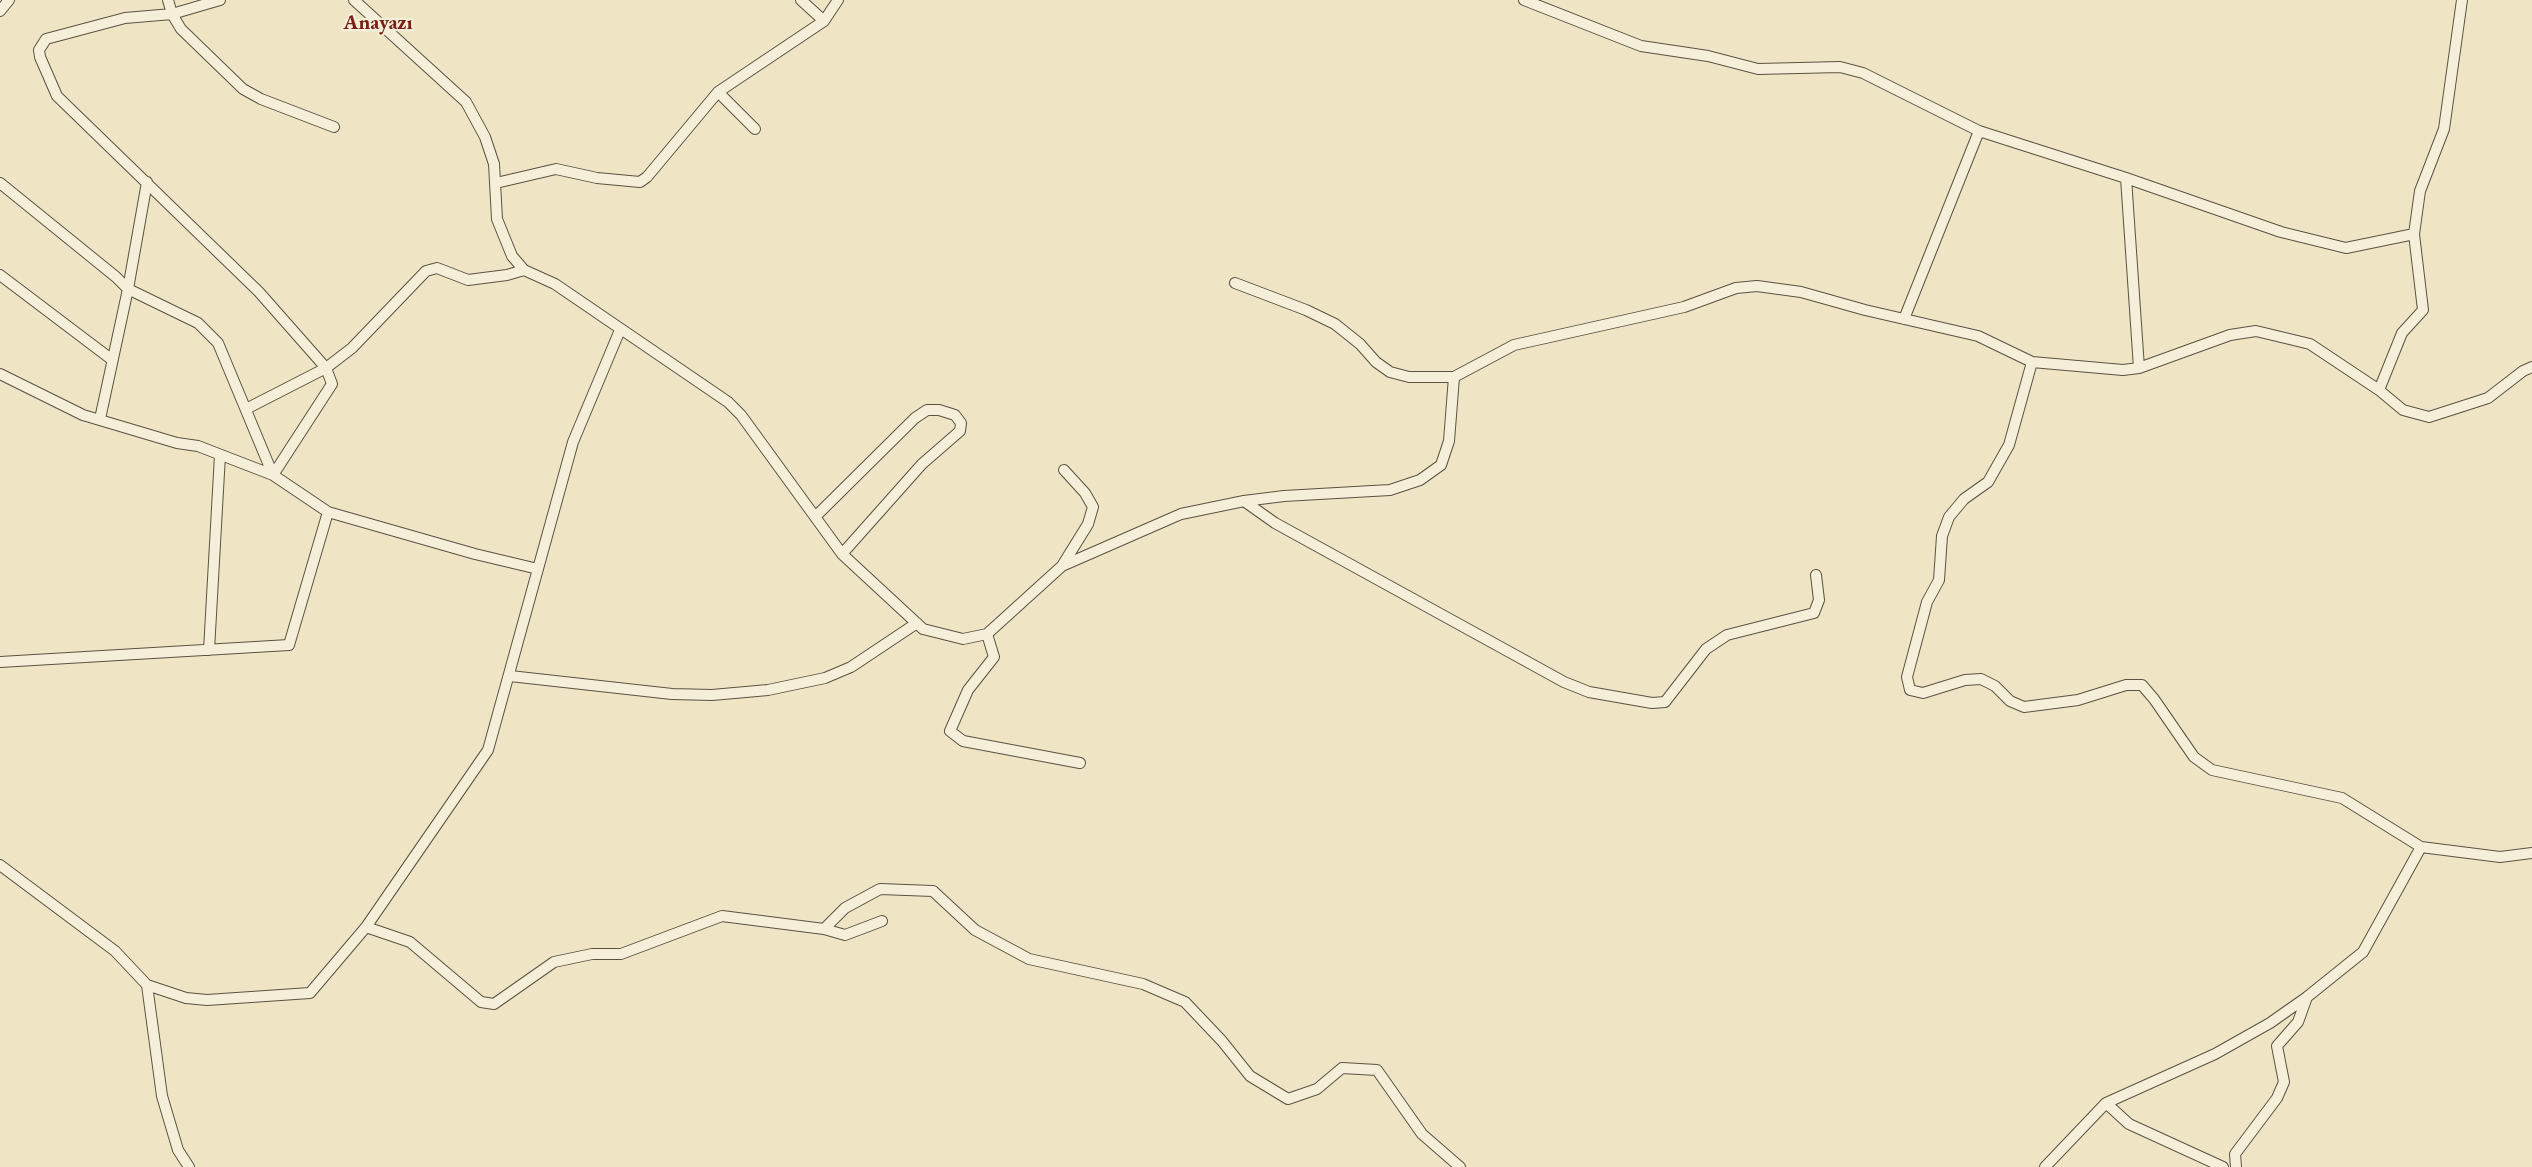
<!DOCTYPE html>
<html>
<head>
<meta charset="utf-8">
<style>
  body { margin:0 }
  canvas { display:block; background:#efe5c4 }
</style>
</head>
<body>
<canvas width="2532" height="1167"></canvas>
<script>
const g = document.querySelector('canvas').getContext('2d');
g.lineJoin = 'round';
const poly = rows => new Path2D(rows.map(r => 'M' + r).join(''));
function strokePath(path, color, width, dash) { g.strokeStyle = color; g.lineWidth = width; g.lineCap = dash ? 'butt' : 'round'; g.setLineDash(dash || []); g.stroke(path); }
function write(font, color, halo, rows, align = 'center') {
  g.font = font + ' "EB Garamond",serif'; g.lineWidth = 4.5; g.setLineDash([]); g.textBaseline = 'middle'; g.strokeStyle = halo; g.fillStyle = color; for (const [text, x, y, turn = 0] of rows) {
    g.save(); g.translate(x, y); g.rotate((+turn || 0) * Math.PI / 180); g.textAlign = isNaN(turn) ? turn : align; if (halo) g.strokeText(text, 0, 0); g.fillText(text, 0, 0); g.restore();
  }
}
const street = poly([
  [168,0,172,14,125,18,46,39,39,50,40,57,57,96,259,292,326,368,332,384,273,475,328,512,475,554,538,569],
  [220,0,172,14,181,29,243,89,261,99,334,127],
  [354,0,466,102,485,137,494,164,497,219,512,256,524,270,555,284,728,402,741,415,842,554,923,629,963,639,987,634,1062,566,1181,514,1244,501,1284,496,1390,490,1420,480,1441,465,1449,441,1454,377],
  [801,0,824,21],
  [1524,0,1641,46,1708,56,1758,69,1840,67,1863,73,1979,131,2126,178,2281,232,2346,248,2414,234],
  [0,11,9,0],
  [718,92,755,129],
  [2126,178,2139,368],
  [0,183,116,277,128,289,198,323,218,343,273,475,198,446,177,443,83,415,0,374],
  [496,183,556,169,597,178,640,182,647,177,718,92,824,21,838,0],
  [0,275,111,359],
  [1235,283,1306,310,1335,324,1360,344,1376,362,1390,372,1409,377,1454,377,1514,345,1684,307,1736,288,1757,286,1801,292,1865,310,1978,336,2032,362,2123,370,2139,368,2230,335,2256,331,2310,344,2379,390,2403,410,2429,417,2488,398,2523,371,2532,367],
  [1904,319,1979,131],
  [2032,362,2009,445,1988,482,1964,499,1949,517,1942,536,1939,580,1927,602,1907,677,1910,690,1923,693,1965,680,1981,679,1995,686,2010,701,2024,707,2078,700,2126,685,2142,685,2154,699,2194,757,2212,770,2342,798,2421,847,2500,857,2532,853],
  [2379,390,2402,333,2423,310,2414,234,2420,191,2444,129,2462,0],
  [246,409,326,368,352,348,426,271,437,268,468,280,507,275,524,270],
  [100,419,128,289,147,182],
  [1244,501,1275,523,1564,682,1589,692,1652,703,1665,702,1706,649,1727,635,1814,613,1819,600,1816,575],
  [816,516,915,418,927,410,939,410,955,415,961,423,960,431,922,464,842,554],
  [1062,566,1088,524,1093,507,1085,493,1064,470],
  [987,634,994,657,968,690,950,731,963,741,1080,763],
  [209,650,220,455],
  [0,662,289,645,328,512],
  [510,676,672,694,712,695,768,690,825,678,851,667,917,623],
  [0,865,115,951,147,985,186,998,207,1000,310,993,366,927,488,750,573,442,620,330],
  [366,927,410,942,481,1002,494,1004,554,962,592,954,621,954,722,916,824,929,845,908,880,889,933,891,975,930,1029,959,1143,984,1185,1002,1222,1041,1250,1076,1288,1099,1317,1089,1342,1068,1377,1070,1422,1134,1460,1167],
  [824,929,845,935,882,921],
  [147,985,162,1096,178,1150,189,1167],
  [2106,1103,2129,1124,2223,1167],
  [2045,1167,2106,1103,2215,1054,2270,1023,2307,997,2363,952,2421,847],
  [2236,1167,2235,1154,2277,1098,2284,1082,2277,1046,2298,1022,2307,997]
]);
strokePath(street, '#5c5243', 12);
strokePath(street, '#f5eed9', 10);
write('bold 21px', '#7a1f14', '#f5eed9', [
  ["Anayazı",378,23]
]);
</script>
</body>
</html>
